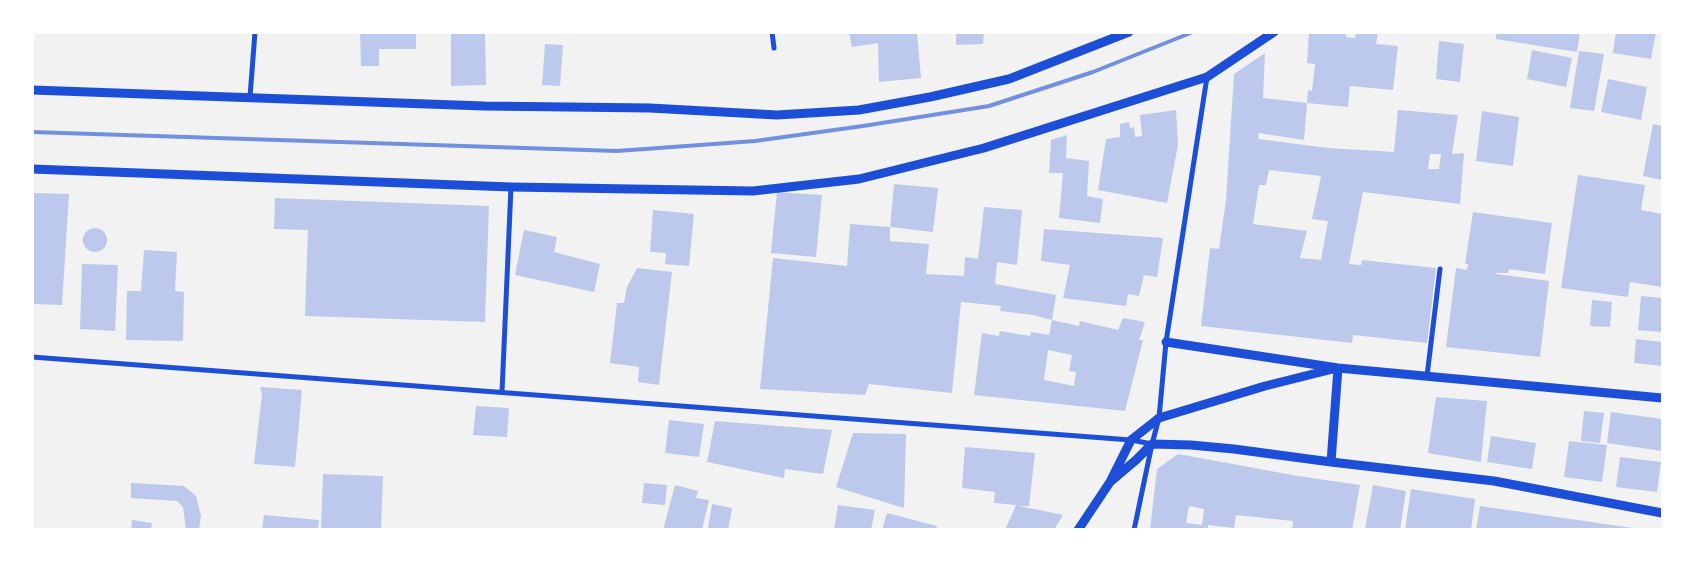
<!DOCTYPE html>
<html>
<head>
<meta charset="utf-8">
<style>
  body { margin:0 }
  #map { position:relative; width:1695px; height:562px; overflow:hidden; background:#f2f2f2; font-family:"IBM Plex Sans",sans-serif }
  canvas { display:block }
  .frame { position:absolute; inset:0; border:34px solid #fff; pointer-events:none }
</style>
</head>
<body>
<div id="map">
<canvas width="1695" height="562"></canvas>
<div class="frame"></div>
</div>
<script>
const g = document.querySelector('canvas').getContext('2d');
g.lineJoin = 'round';
function fill(path, color) { g.fillStyle = color; g.fill(path, 'evenodd'); }
const poly = rows => new Path2D(rows.map(r => 'M' + r).join(''));
function strokePath(path, color, width, dash) { g.strokeStyle = color; g.lineWidth = width; g.lineCap = dash ? 'butt' : 'round'; g.setLineDash(dash || []); g.stroke(path); }
fill(poly([
  [360,32,416,32,416,49,379,49,379,66,361,66],
  [451,32,485,32,486,85,451,86],
  [849,32,917,32,921,78,879,82,878,43,852,47],
  [956,32,984,32,983,44,956,45],
  [1309,32,1346,32,1346,37,1355,38,1356,32,1378,32,1376,44,1398,46,1393,90,1350,86,1348,107,1307,103,1304,140,1259,133,1258,139,1328,148,1394,152,1398,110,1458,115,1452,154,1464,153,1460,204,1363,192,1349,264,1361,265,1362,260,1436,268,1427,343,1353,335,1352,343,1201,326,1210,248,1219,249,1226,200,1234,74,1265,53,1263,98,1307,103,1308,90,1312,91,1315,64,1307,63],
  [1430,154,1441,154,1439,169,1428,169],
  [1269,170,1321,176,1312,219,1328,221,1321,260,1300,258,1307,231,1253,224,1259,185,1266,185],
  [1496,32,1580,32,1577,52,1496,39],
  [1616,32,1656,32,1651,59,1613,53],
  [1439,41,1464,44,1460,82,1436,79],
  [545,44,563,45,560,86,542,85],
  [1532,50,1572,58,1566,87,1527,79],
  [1579,51,1604,54,1594,111,1570,108],
  [1608,79,1647,87,1641,120,1601,112],
  [1176,110,1178,145,1167,203,1098,190,1106,139,1120,137,1120,124,1129,122,1130,128,1134,127,1135,137,1142,136,1140,115],
  [1482,111,1519,117,1513,166,1476,161],
  [1653,124,1662,126,1662,180,1643,176],
  [1067,135,1066,158,1089,161,1087,196,1103,199,1100,223,1059,218,1063,173,1049,173,1051,140],
  [1578,175,1645,185,1641,210,1662,214,1662,287,1630,282,1628,297,1561,288],
  [894,184,938,188,933,232,890,227],
  [777,192,822,195,816,257,771,253],
  [32,193,69,194,62,305,32,304],
  [275,198,489,206,485,322,305,316,308,230,274,229],
  [984,207,1022,210,1017,265,997,262,995,284,1056,295,1052,320,1033,315,1000,311,1001,306,961,302,952,393,869,384,865,395,760,389,773,258,847,266,850,224,890,227,890,241,929,244,926,274,964,276,965,257,978,259],
  [653,210,694,214,689,266,665,264,666,253,650,252],
  [1473,212,1552,223,1545,274,1509,269,1508,273,1496,273,1496,274,1549,281,1540,357,1446,347,1456,268,1467,270,1468,264,1465,264],
  '83 240a12 12 0 1 1 24 0a12 12 0 1 1-24 0Z',
  [1044,229,1163,238,1157,277,1144,275,1139,296,1128,294,1126,306,1063,298,1070,265,1041,261],
  [524,230,557,237,554,252,600,264,594,292,515,275],
  [144,250,177,252,175,291,184,292,183,341,126,340,127,291,141,291],
  [82,264,118,265,115,331,80,329],
  [637,268,672,272,659,385,638,382,639,367,610,363,617,303,624,303,627,287],
  [1641,296,1662,298,1662,332,1638,330],
  [1592,300,1612,302,1610,327,1590,326],
  [1123,318,1145,322,1139,340,1143,340,1125,411,974,395,982,333,999,336,1000,331,1030,336,1031,332,1049,335,1052,320,1079,326,1080,321,1118,330],
  [1048,350,1072,355,1069,371,1076,372,1074,386,1044,380],
  [1636,339,1662,342,1662,366,1634,363],
  [260,387,302,390,295,467,254,464,262,394],
  [1436,397,1487,401,1481,462,1428,453],
  [476,406,509,408,507,437,473,435],
  [1584,411,1604,413,1600,443,1581,441],
  [1611,412,1662,419,1662,451,1607,443],
  [669,420,704,424,699,457,665,453],
  [715,421,832,430,823,474,785,469,784,478,707,462],
  [853,433,906,434,904,508,836,487],
  [1491,436,1536,443,1532,469,1487,462],
  [1569,441,1607,445,1602,482,1564,477],
  [965,447,1035,453,1029,506,1019,506,1063,515,1054,530,1005,530,1016,505,994,503,995,492,962,488],
  [1178,454,1298,476,1360,485,1352,530,1292,530,1293,521,1236,515,1234,528,1208,525,1208,530,1150,530,1157,469],
  [1189,506,1204,509,1202,525,1186,523],
  [1620,457,1661,462,1657,492,1616,487],
  [323,474,383,476,381,530,321,530],
  [131,483,184,486,196,496,201,516,199,530,186,530,183,507,177,501,131,498],
  [644,483,667,485,665,505,642,503],
  [675,485,698,491,696,498,709,500,702,530,663,530],
  [1373,485,1406,491,1400,530,1365,529],
  [1411,489,1475,499,1471,530,1405,530],
  [712,504,732,508,728,530,708,528],
  [838,505,875,510,871,530,834,530],
  [1480,506,1633,528,1633,530,1476,530],
  [887,513,937,526,936,530,882,530],
  [264,515,319,520,318,530,262,530],
  [132,520,152,523,151,530,131,530]
]), '#bdc9ec');
strokePath(poly([
  [772,32,774,48],
  [250,97,255,32],
  [32,357,1131,440,1152,444],
  [1427,376,1440,269],
  [502,392,511,187],
  [1134,530,1152,444,1159,418,1166,342,1207,77]
]), '#1d4ed8', 5);
strokePath(poly([
  [32,90,484,106,650,108,777,115,859,110,930,97,1009,79,1129,32],
  [32,169,511,187,753,191,859,179,984,148,1207,77,1274,32],
  [1166,342,1338,368,1662,398],
  [1331,462,1338,368],
  [1110,482,1136,460,1152,444,1191,445,1234,449,1331,462,1494,481,1662,513],
  [1078,530,1110,482,1131,440,1159,418,1265,386,1333,369]
]), '#1d4ed8', 9);
strokePath(poly([
  [32,132,617,151,755,141,863,126,989,106,1093,72,1193,32]
]), '#7290e2', 4);
</script>
</body>
</html>
